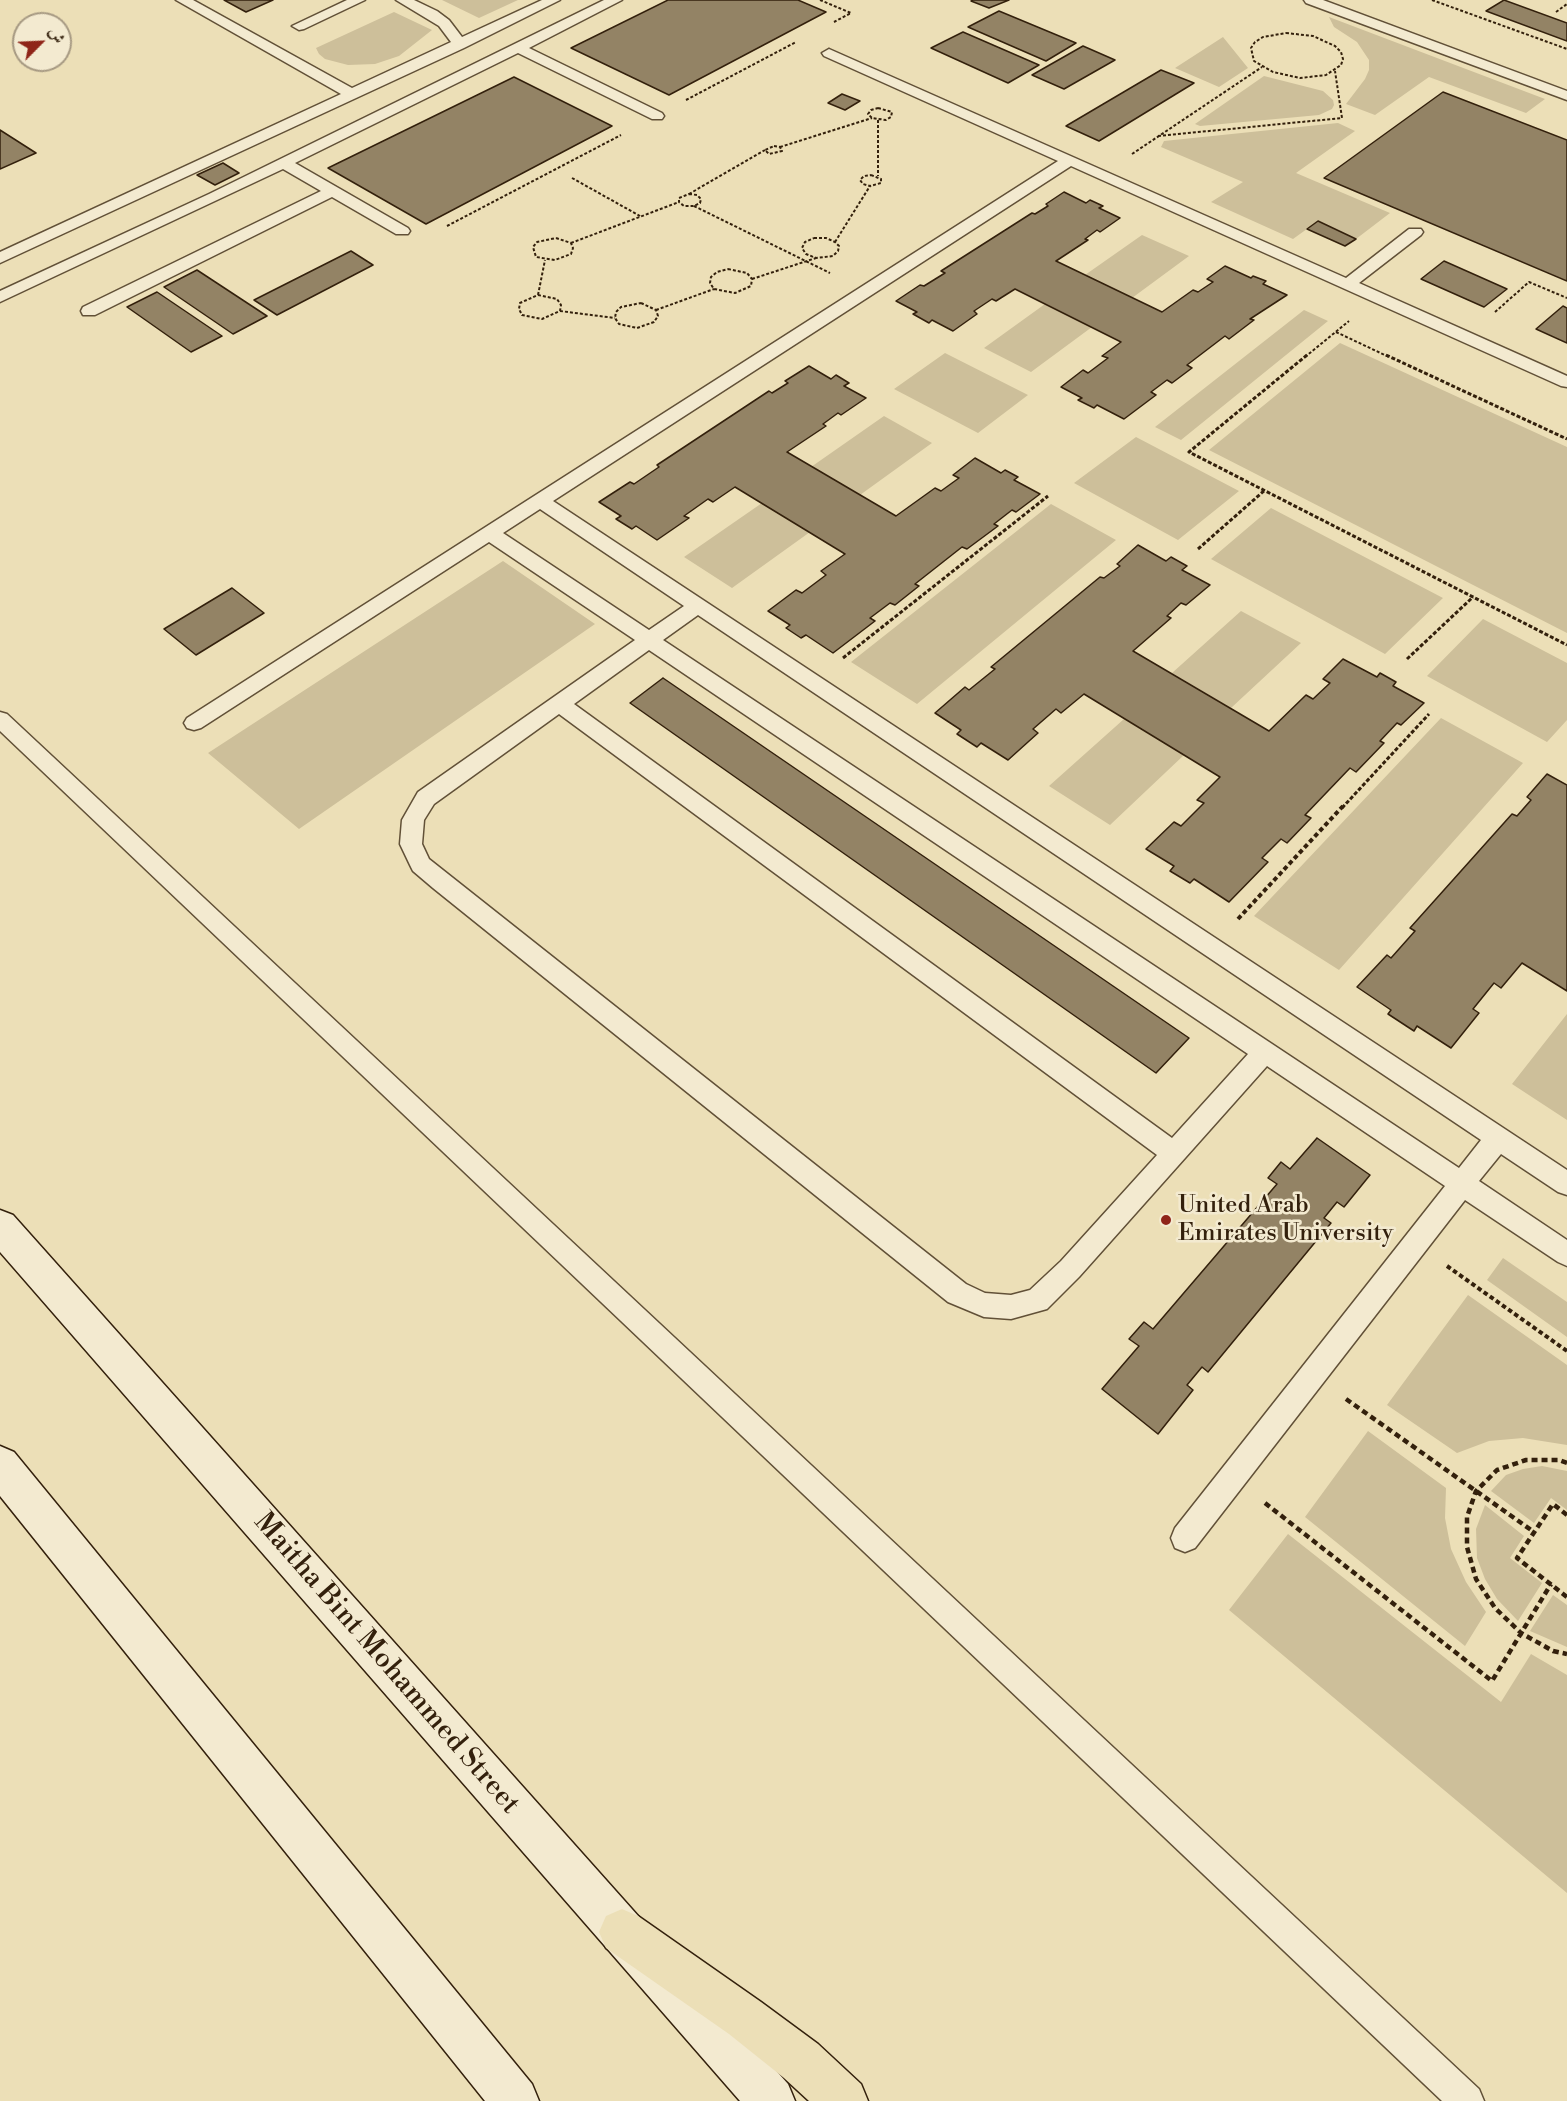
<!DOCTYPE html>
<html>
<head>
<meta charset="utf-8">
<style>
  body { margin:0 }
  #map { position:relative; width:1567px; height:2101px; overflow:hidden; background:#ecdfb7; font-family:"Libre Bodoni",Amiri,serif }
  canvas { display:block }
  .north { position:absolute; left:12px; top:12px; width:60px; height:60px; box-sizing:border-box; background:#f3ead0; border:2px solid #a69982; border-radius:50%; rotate:66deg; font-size:16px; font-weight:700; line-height:24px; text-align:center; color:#33200c }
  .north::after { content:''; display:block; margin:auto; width:21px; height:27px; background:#8f2418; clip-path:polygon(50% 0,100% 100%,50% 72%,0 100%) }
</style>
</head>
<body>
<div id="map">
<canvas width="1567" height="2101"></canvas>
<div class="north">ش</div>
</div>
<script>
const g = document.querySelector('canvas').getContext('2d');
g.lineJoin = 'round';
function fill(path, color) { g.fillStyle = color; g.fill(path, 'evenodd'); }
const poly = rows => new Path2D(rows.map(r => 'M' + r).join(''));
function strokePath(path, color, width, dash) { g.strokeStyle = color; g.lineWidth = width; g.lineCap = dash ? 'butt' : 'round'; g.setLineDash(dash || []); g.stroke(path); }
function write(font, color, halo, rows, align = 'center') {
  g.font = font + ' "Libre Bodoni",serif'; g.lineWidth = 5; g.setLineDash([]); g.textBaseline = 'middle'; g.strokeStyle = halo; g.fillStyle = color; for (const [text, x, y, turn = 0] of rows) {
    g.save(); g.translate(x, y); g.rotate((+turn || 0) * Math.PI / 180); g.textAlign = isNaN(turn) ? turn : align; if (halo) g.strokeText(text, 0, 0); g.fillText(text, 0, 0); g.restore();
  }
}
fill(poly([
  [442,0,518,0,479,18],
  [394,12,432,30,399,56,375,64,348,65,325,59,319,54,316,48],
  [1329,17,1545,99,1526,113,1429,77,1375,115,1346,104,1365,79,1369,70,1369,60,1357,42,1334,27],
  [1223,37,1248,68,1219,87,1175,68],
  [1264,76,1323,91,1333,100,1334,105,1332,109,1319,115,1200,126,1195,124],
  [1338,123,1355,131,1296,173,1390,213,1356,239,1318,221,1293,239,1211,202,1243,182,1161,147,1164,141],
  [1142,235,1189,256,1132,298,1085,275],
  [1045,304,1092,327,1031,372,984,348],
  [1304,310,1328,321,1181,440,1155,427],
  [1340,343,1567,447,1567,633,1209,450],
  [945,353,1028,395,978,433,894,389],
  [884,416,932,443,860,495,811,467],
  [1136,437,1239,491,1178,540,1074,483],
  [762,503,810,532,732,588,684,557],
  [1051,504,1116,540,917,704,851,662],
  [1271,508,1443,598,1385,654,1211,559],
  [503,561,595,624,299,829,208,753],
  [1241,611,1301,643,1231,708,1172,673],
  [1483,619,1567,663,1567,720,1547,742,1427,676],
  [1441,718,1523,763,1339,970,1254,916],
  [1124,719,1184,755,1110,825,1049,786],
  [1567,1014,1567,1120,1512,1084],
  [1503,1258,1567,1302,1567,1337,1487,1280],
  [1468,1295,1567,1365,1567,1445,1523,1438,1489,1441,1457,1453,1387,1405],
  [1368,1431,1446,1488,1445,1518,1451,1549,1466,1582,1486,1612,1465,1646,1305,1517],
  [1542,1466,1567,1471,1567,1510,1551,1498,1534,1523,1491,1491,1506,1475,1523,1469],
  [1485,1505,1524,1536,1510,1558,1542,1583,1518,1621,1497,1599,1485,1579,1477,1558,1476,1529],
  [1288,1534,1501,1702,1531,1654,1567,1675,1567,1893,1229,1610],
  [1553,1595,1567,1605,1567,1647,1530,1631]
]), '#cdbf9a');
const building = poly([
  [224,0,273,0,246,12,224,0],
  [668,0,798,0,826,12,669,95,571,48,668,0],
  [973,0,1009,0,989,8,971,1,973,0],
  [1504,0,1567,23,1567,41,1486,11,1504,0],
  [999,11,1076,43,1046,61,968,27,999,11],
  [963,32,1039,65,1008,83,931,48,963,32],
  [1083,46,1115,60,1064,89,1032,75,1083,46],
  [1161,70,1194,83,1099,141,1066,126,1161,70],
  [514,77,612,126,426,224,328,168,514,77],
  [1443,92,1567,140,1567,281,1324,178,1443,92],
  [842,94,860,101,845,110,828,103,842,94],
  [0,130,36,153,0,169,0,130],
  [223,163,239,173,215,185,197,175,223,163],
  [1064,192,1086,203,1090,200,1103,206,1099,208,1120,218,1100,232,1097,230,1085,239,1088,240,1056,261,1162,312,1193,290,1198,292,1213,282,1207,279,1225,266,1251,278,1253,276,1266,281,1263,284,1287,295,1250,319,1254,320,1229,339,1225,336,1187,365,1192,368,1172,383,1167,380,1151,392,1156,395,1124,419,1097,405,1094,408,1078,400,1082,398,1061,387,1083,370,1088,373,1108,358,1102,356,1121,342,1015,289,996,301,992,299,974,311,977,314,953,331,932,320,929,323,913,314,917,312,896,301,920,285,924,286,945,273,941,271,1032,213,1035,214,1048,206,1046,204,1064,192],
  [1318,221,1356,239,1345,246,1307,229,1318,221],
  [351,251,373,265,277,315,254,300,351,251],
  [1444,261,1507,289,1484,307,1421,279,1444,261],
  [197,270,267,316,233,334,164,287,197,270],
  [157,292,222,336,191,352,127,307,157,292],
  [1563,306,1567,308,1567,343,1536,329,1563,306],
  [809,366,831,379,836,375,849,383,844,386,866,398,841,415,838,413,823,424,826,426,787,452,896,516,935,488,941,491,959,478,953,475,975,458,1001,473,1005,470,1018,477,1014,480,1040,494,1016,512,1012,510,994,524,998,526,967,549,962,547,915,584,919,586,895,605,890,603,870,618,875,621,833,653,806,635,801,638,786,628,790,625,768,611,796,590,802,593,826,575,821,571,845,554,735,487,713,502,708,499,684,516,689,518,657,540,636,526,632,529,616,519,621,516,599,502,630,482,634,484,659,467,657,465,769,391,772,393,788,383,785,381,809,366],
  [1138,545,1166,561,1171,557,1187,566,1182,570,1210,585,1186,605,1181,603,1167,616,1171,618,1133,651,1269,731,1306,695,1313,699,1330,683,1323,679,1343,659,1377,677,1380,673,1396,682,1393,686,1424,703,1401,725,1397,723,1380,741,1384,743,1356,772,1350,768,1305,815,1311,818,1287,843,1281,839,1262,858,1268,862,1229,902,1194,879,1190,883,1170,871,1174,866,1146,849,1174,822,1181,826,1204,803,1197,800,1220,777,1084,694,1061,713,1056,709,1033,729,1038,733,1008,760,981,743,977,747,957,734,961,730,935,713,965,687,969,690,995,669,991,667,1100,577,1104,578,1120,566,1117,564,1138,545],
  [232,588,264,613,196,655,164,629,232,588],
  [663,678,1189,1038,1156,1073,630,703,663,678],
  [1547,774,1567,785,1567,991,1522,963,1501,988,1494,983,1473,1009,1479,1013,1451,1048,1417,1026,1414,1031,1388,1014,1391,1010,1357,987,1387,955,1391,958,1415,931,1410,928,1512,814,1517,816,1531,800,1527,797,1547,774],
  [1317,1138,1370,1175,1344,1207,1337,1202,1324,1218,1331,1223,1208,1372,1202,1367,1187,1385,1193,1390,1158,1434,1102,1389,1139,1346,1129,1339,1144,1322,1153,1329,1277,1184,1268,1178,1281,1162,1290,1169,1317,1138]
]);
fill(building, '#938365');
strokePath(building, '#33200c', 1.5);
const lane = poly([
  [176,0,193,0,352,88,451,42,439,26,396,0,414,0,437,11,449,20,462,37,542,0,560,0,464,48,0,263,0,252,341,94,176,0],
  [347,0,365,0,304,29,299,30,292,26,347,0],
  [604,0,622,0,529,48,662,113,664,116,662,119,652,119,518,53,295,163,408,228,410,231,408,234,396,234,332,197,95,315,83,315,81,311,83,307,321,191,283,169,0,302,0,291,209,194,604,0],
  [1304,0,1323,0,1567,91,1567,100,1306,3,1304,0],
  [829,49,1346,278,1409,229,1421,229,1423,232,1421,235,1359,283,1567,376,1567,387,1561,386,1071,166,553,501,1567,1170,1567,1195,1558,1192,1501,1154,1479,1181,1567,1240,1567,1266,1558,1262,1465,1200,1195,1548,1185,1552,1175,1548,1171,1538,1175,1528,1445,1186,1267,1066,1079,1277,1047,1309,1011,1319,984,1317,948,1302,433,888,413,871,410,865,400,844,402,820,418,792,635,640,489,542,201,728,194,730,187,728,184,723,187,718,1058,161,824,56,822,53,829,49],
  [540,509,684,606,649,630,503,533,540,509],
  [698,615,1481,1140,1459,1168,663,640,698,615],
  [649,650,1248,1054,1172,1138,574,704,649,650],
  [559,714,1157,1155,1061,1261,1030,1290,1011,1295,985,1293,966,1284,429,859,422,844,424,820,434,804,559,714],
  [0,712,7,714,1479,2089,1484,2101,1442,2101,0,731,0,712]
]);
const secondary = poly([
  [0,1210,13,1215,788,2084,795,2101,740,2101,0,1252,0,1210],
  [0,1446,14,1452,532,2084,539,2101,485,2101,0,1496,0,1446]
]);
const primary = poly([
  [622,1909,638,1916,761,2002,818,2044,861,2084,868,2101,809,2101,784,2078,729,2034,606,1948,599,1932,606,1916,622,1909]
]);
strokePath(lane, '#615037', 3);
strokePath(secondary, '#33200c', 3);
strokePath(primary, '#33200c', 3);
strokePath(poly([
  [820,0,851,13,834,22],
  [1432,0,1567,49],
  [1556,12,1567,4],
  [1286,33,1313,36,1335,46,1341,52,1343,59,1341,65,1326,75,1300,78,1273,72,1254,61,1251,48,1255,42,1263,37,1286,33],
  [686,100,796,42],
  [878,108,892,112,891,117,886,120,872,118,868,114,871,110,878,108],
  [878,120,878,176],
  [1158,136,1342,118,1335,71],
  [774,146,780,147,782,151,769,154,765,150,774,146],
  [780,147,872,118],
  [1132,154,1262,67],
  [871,175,881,179,881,183,870,186,863,184,860,180,864,176,871,175],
  [572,178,640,216],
  [689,194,765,150],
  [689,194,697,195,701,199,700,203,694,206,684,206,679,202,679,198,689,194],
  [694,206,830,273],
  [447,226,621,135],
  [556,238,571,243,573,248,571,254,555,260,536,257,533,247,537,242,556,238],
  [814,238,826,238,835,242,839,246,838,251,833,256,816,258,806,254,802,248,805,242,814,238],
  [835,242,870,186],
  [571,243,679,202],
  [728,269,747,273,752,279,751,286,735,293,714,289,710,283,711,277,717,272,728,269],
  [752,279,816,258],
  [538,295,557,299,561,305,560,311,542,319,522,315,519,309,520,303,538,295],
  [538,295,545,260],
  [641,303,656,310,658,316,654,322,637,328,619,324,615,318,616,312,621,307,641,303],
  [656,310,714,289],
  [560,311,615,318],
  [1495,312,1529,282,1567,298],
  [1336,332,1389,357],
  [1305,357,1349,321]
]), '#33200c', 2, [3, 2]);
strokePath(poly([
  [1307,355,1189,452,1567,645],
  [1386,355,1567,439],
  [1198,549,1265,490],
  [843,658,1048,496],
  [1407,659,1473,597],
  [1342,808,1429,714]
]), '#33200c', 3, [4, 2]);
strokePath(poly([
  [1238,919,1343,806],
  [1447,1266,1567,1351]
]), '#33200c', 4, [4.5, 3]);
strokePath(poly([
  [1346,1399,1534,1532],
  [1567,1463,1559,1460,1526,1460,1497,1470,1476,1491,1467,1517,1467,1547,1476,1579,1495,1608,1521,1633,1553,1651,1567,1654],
  [1265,1503,1492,1681,1551,1584],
  [1567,1515,1553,1504,1517,1558,1567,1597]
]), '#33200c', 4.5, [6, 4]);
fill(lane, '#f3ead0');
fill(secondary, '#f3ead0');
fill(primary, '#ecdfb7');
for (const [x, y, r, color] of [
  [1166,1220,6,"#8f2418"]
]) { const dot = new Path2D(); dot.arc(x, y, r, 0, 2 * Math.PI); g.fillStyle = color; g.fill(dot); strokePath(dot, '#f3ead0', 2); }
write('24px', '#33200c', '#f3ead0', [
  ["United Arab",1178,1206],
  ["Emirates University",1178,1234]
], 'left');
write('28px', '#33200c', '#f3ead0', [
  ["Maitha Bint Mohammed Street",386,1664,49]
]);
</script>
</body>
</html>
